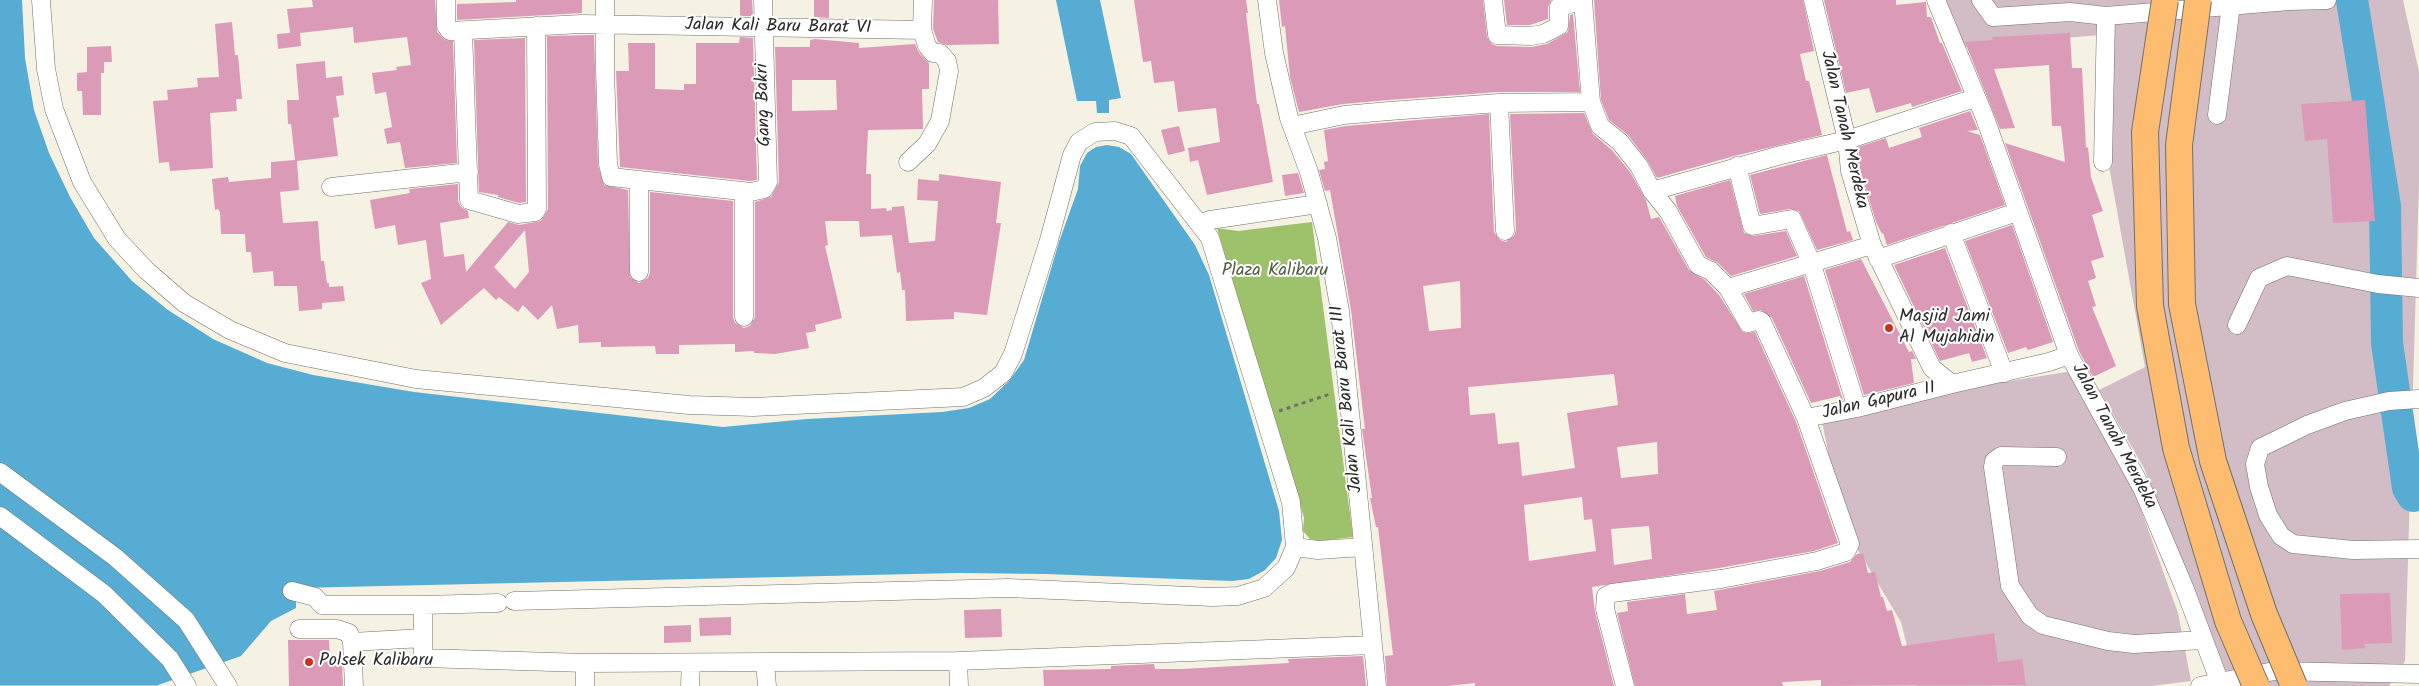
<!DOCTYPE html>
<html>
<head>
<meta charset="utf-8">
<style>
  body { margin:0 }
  canvas { display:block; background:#f5f2e3 }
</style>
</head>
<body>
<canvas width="2419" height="686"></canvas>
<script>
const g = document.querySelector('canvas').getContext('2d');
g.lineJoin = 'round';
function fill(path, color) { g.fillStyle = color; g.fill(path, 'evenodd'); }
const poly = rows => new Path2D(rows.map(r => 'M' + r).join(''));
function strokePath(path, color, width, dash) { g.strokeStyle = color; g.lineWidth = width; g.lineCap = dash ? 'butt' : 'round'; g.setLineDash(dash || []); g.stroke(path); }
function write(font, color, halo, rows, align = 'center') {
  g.font = font + ' Kalam,sans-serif'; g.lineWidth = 4; g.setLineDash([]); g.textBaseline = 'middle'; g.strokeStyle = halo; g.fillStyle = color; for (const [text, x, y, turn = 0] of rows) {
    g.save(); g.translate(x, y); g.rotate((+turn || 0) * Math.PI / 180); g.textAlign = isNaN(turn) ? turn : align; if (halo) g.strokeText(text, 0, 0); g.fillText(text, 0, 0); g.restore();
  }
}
fill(poly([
  [1941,0,2403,0,2419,72,2419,183,2405,661,2389,686,2226,686,2144,468,2099,390,2145,367,2109,166,2099,35,1955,48],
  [2073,371,2135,493,2178,613,2191,681,2151,686,1917,686,1901,622,1842,523,1820,411],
  [0,685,158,685,159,686,0,686]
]), '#d2bdc6');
fill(poly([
  [1312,222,1353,537,1320,541,1310,539,1303,531,1304,518,1217,228,1238,231]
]), '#9ec26c');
fill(poly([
  [0,0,22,0,25,58,34,110,49,153,70,197,94,238,132,281,168,310,213,339,267,363,313,375,414,392,723,427,807,419,942,412,969,408,990,399,1009,381,1024,360,1059,242,1078,189,1080,166,1087,153,1096,147,1107,145,1119,147,1131,154,1195,245,1209,275,1279,511,1282,540,1276,558,1265,570,1249,579,1232,581,1046,574,958,573,296,588,296,608,271,621,241,656,158,685,0,685],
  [1056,0,1100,0,1121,98,1109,100,1109,113,1097,113,1096,101,1077,101]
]), '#56acd3');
strokePath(poly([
  [2413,496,2419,496]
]), '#56acd3', 5.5);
strokePath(poly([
  [2352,0,2385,206,2387,343,2408,488,2413,496]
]), '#56acd3', 32);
fill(poly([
  [312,0,435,0,437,32,445,40,453,41,457,163,405,168,400,142,387,144,384,129,392,127,386,92,375,94,372,73,397,70,396,67,411,65,407,37,354,43,353,27,300,33,301,46,278,49,277,34,290,33,287,9,313,7],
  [516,0,582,0,582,13,457,20,457,4,516,2],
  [740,0,752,0,753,16,740,16],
  [814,0,829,0,829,18,814,17],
  [934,0,998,0,999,44,947,45,938,42,933,29],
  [1134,0,1246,0,1248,13,1246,13,1257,104,1259,104,1273,182,1207,195,1198,160,1190,162,1188,148,1220,142,1216,108,1178,112,1174,81,1154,83,1151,61,1143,62],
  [1279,0,1483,0,1487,37,1492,44,1497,46,1531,47,1547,44,1568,32,1570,15,1573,14,1580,92,1498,92,1388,100,1343,104,1299,112,1290,77,1285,26,1282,27],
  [1504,0,1551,0,1548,7,1548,19,1530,25,1507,25],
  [1594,0,1803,0,1814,51,1800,54,1806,81,1809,81,1822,135,1734,156,1657,178,1647,160,1628,135,1609,120,1601,100],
  [1824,0,1896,0,1896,5,1926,2,1927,17,1931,17,1940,43,1942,43,1962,91,1912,107,1911,103,1876,113,1869,88,1846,93],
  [232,22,235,55,238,55,242,99,236,99,237,111,210,113,213,168,170,171,169,162,159,163,153,101,168,100,167,90,198,87,197,78,219,77,215,24],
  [2070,33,2072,68,2082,68,2086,148,2088,147,2091,177,2103,211,2092,215,2104,257,2091,261,2096,278,2088,281,2096,306,2092,307,2116,366,2093,377,2079,351,2005,143,2065,162,2061,126,2052,126,2049,65,1994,69,2015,128,2000,129,1965,42,1993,40,1992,37],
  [594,35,598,166,604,185,628,190,630,277,639,283,648,278,650,272,650,192,733,201,733,317,735,323,744,328,750,326,755,317,755,202,771,197,779,182,775,47,810,47,810,40,815,39,859,43,859,48,915,44,919,53,929,63,929,89,922,89,923,129,868,130,866,174,871,174,871,209,886,208,887,211,892,210,892,207,904,206,909,243,935,241,938,201,917,200,918,179,939,181,939,174,1001,182,996,223,1001,223,987,315,954,312,954,319,906,321,905,290,902,290,900,272,897,273,892,235,860,237,859,221,825,221,828,245,825,246,842,318,815,325,816,331,806,333,809,348,775,354,754,353,754,351,735,352,735,344,679,345,679,354,656,354,655,346,601,347,601,342,579,343,578,325,557,329,552,305,538,320,523,305,518,312,499,297,496,300,484,288,441,325,421,283,431,279,426,240,398,245,395,225,375,229,370,200,410,193,409,189,458,184,458,201,461,207,468,211,469,218,440,223,444,257,464,254,466,272,508,222,519,225,541,221,548,209,547,36],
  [792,80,836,80,837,110,792,111],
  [525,230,529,272,515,289,494,267],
  [740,37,753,38,757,180,750,181,620,167,616,71,629,71,628,43,655,43,655,89,684,90,684,84,696,84,696,43,739,43],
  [525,38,526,202,519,203,498,197,498,195,479,192,474,40],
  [111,46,112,62,104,62,104,73,101,73,101,115,83,115,82,91,77,91,77,73,87,72,87,47],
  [325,61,326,78,342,76,344,95,336,96,339,117,333,118,338,156,297,161,299,190,280,192,283,223,318,221,321,261,324,261,327,283,329,283,329,287,343,286,345,301,322,303,322,309,299,311,297,286,274,286,273,271,253,273,251,252,246,252,245,234,221,234,220,212,218,209,215,210,212,179,228,177,229,182,271,178,271,162,295,160,291,124,288,124,287,100,299,100,296,64],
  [2365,100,2375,221,2333,223,2327,139,2305,141,2301,104],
  [1970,111,1978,130,1967,131,1980,135,2005,205,1887,245,1883,233,1882,234,1876,222,1860,169,1858,147,1886,138,1889,148,1922,137,1919,128],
  [1584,113,1593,134,1612,150,1630,172,1646,200,1651,219,1659,217,1689,270,1705,280,1719,295,1742,331,1747,333,1755,332,1796,422,1838,543,1814,551,1719,568,1592,587,1595,612,1614,686,1475,686,1475,683,1448,686,1387,686,1385,656,1393,655,1378,527,1376,527,1370,498,1372,498,1362,429,1365,429,1351,310,1330,190,1325,191,1319,170,1325,169,1324,162,1328,161,1324,130,1346,126,1489,114,1494,232,1500,240,1506,242,1514,236,1516,230,1510,114],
  [1460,281,1461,328,1429,331,1423,286],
  [1614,374,1618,405,1567,413,1575,468,1522,476,1519,442,1498,444,1495,413,1470,415,1468,387],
  [1657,442,1658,474,1621,478,1617,447],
  [1582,497,1584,520,1592,519,1596,551,1529,561,1524,505],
  [1649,526,1652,559,1614,565,1611,529],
  [1179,126,1185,151,1168,155,1161,130],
  [1827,155,1847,232,1850,231,1853,240,1817,250,1799,211,1790,209,1760,214,1750,175],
  [1298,173,1304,193,1285,196,1282,175],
  [1730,180,1744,233,1753,236,1786,231,1797,256,1731,276,1718,263,1706,257,1677,206,1675,196],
  [2012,225,2053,342,2028,350,2026,347,2008,353,1965,241],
  [1945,248,1987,358,1972,362,1969,353,1940,361,1894,265],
  [1861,259,1909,352,1912,351,1916,359,1911,359,1914,383,1864,395,1825,270],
  [1804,276,1843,400,1841,400,1840,396,1811,403,1772,318,1761,310,1753,311,1744,294],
  [1863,553,1868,573,1875,572,1881,597,1883,597,1887,611,1892,610,1902,646,1994,633,1998,662,2022,659,2026,685,1821,686,1821,680,1782,682,1783,686,1635,686,1617,613,1628,611,1627,602,1685,594,1687,614,1717,610,1714,591,1820,571,1850,562,1857,554],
  [2390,593,2392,643,2364,644,2365,648,2342,650,2340,594],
  [1001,609,1002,637,965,638,964,610],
  [731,617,731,635,700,636,699,618],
  [691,625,691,642,664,643,664,626],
  [288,640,329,640,330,663,342,662,343,686,289,686],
  [1363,656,1366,686,1044,686,1043,670,1111,669,1111,666,1154,664,1155,669,1182,669,1289,663,1288,659]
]), '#dc9ab9');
const minor = poly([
  [41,0,46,69,54,109,82,182,117,239,146,270,184,303,230,330,285,353,416,379,689,405,753,407,963,397,984,388,1003,373,1013,354,1049,240,1072,155,1079,142,1095,132,1115,131,1131,136,1210,238,1291,502,1295,547,1286,568,1264,588,1238,596,1212,597,1008,588,514,601],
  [446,0,446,26,450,31,581,24,922,30],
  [605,0,605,70,608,164,611,177,751,192,764,189,768,182,763,0],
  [1267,0,1274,53,1289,118,1309,172,1327,238,1340,311,1377,686],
  [1493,0,1497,35,1531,36,1543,34,1559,26,1559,7,1583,0],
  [1583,0,1591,102,1600,126,1620,142,1639,166,1652,191,1668,211,1698,265,1711,271,1728,288,1748,323,1759,320,1762,322,1806,418,1850,544,1846,552,1817,561,1721,579,1612,593,1606,596,1605,609,1625,686],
  [1813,0,1847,140,1850,171,1872,245,1932,368,1952,384,2049,362,2069,355,2143,490,2184,587,2220,683],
  [1936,0,1985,118,2069,355],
  [1981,0,1993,17,2070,12,2106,16,2289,1,2327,0],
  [463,31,469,200,518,214,535,212,537,209,536,26],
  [1499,103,1505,231],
  [2217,115,2231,5],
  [1292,126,1344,115,1389,111,1499,103,1591,102],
  [908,162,927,144,940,121,949,71,947,61,940,53,933,53,927,46,922,30,923,0],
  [2103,162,2106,16],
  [1737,166,1752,226,1792,219,1811,262,1857,408],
  [639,180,639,272],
  [331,187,469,172],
  [1652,191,1781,155,1847,140,1975,98],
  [744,192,744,317],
  [1199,224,1210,220,1318,204],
  [1951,233,2004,373],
  [1878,259,2017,212],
  [1728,288,1872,245],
  [2237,325,2259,278,2287,266,2378,284,2419,288],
  [2419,399,2389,401,2345,411,2307,425,2260,448,2255,464,2259,487,2268,515,2281,536,2293,544,2353,550,2419,549],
  [1806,418,1857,408,1952,384],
  [2057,457,2001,456,1994,461,1993,467,2010,586,2030,616,2043,625,2108,641,2134,644,2203,640],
  [0,472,115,557,186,620,228,686],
  [0,516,104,594,170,659,187,686],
  [1295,547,1318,550,1363,547],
  [292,591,315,597,322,605,423,605,423,658,585,663,958,661,1373,645],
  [423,605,498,603],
  [299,629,337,629,349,633,352,642,354,686],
  [352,642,423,638],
  [958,661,959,686],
  [765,663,767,686],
  [585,686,585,663],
  [690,686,691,663],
  [2200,686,2274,671,2419,674]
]);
strokePath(minor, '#72716b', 19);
strokePath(poly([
  [1279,411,1330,394]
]), '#72716b', 3, [4, 4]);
strokePath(minor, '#fff', 18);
const highwayBridge = poly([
  [2165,0,2145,132,2150,306,2176,448,2228,621,2256,686],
  [2198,0,2179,145,2182,304,2213,461,2264,614,2294,686]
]);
strokePath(highwayBridge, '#72716b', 28, []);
strokePath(highwayBridge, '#fdbc70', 26);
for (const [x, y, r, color] of [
  [1889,328,5,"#c8321e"],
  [309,662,5,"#c8321e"]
]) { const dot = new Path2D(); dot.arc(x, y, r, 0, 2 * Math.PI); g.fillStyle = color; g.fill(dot); strokePath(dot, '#fff', 2); }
write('18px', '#2b2b2b', '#fff', [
  ["Jalan Kali Baru Barat VI",778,28,1],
  ["Gang Bakri",765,105,-92],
  ["Jalan Tanah Merdeka",1843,130,77],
  ["Jalan Kali Baru Barat III",1348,399,-96],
  ["Jalan Gapura II",1879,402,-13],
  ["Jalan Tanah Merdeka",2113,437,62]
]);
write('18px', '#536042', '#fff', [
  ["Plaza Kalibaru",1275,272]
]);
write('18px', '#2b2b2b', '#fff', [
  ["Masjid Jami",1899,318],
  ["Al Mujahidin",1899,339],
  ["Polsek Kalibaru",319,662]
], 'left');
</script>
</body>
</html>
